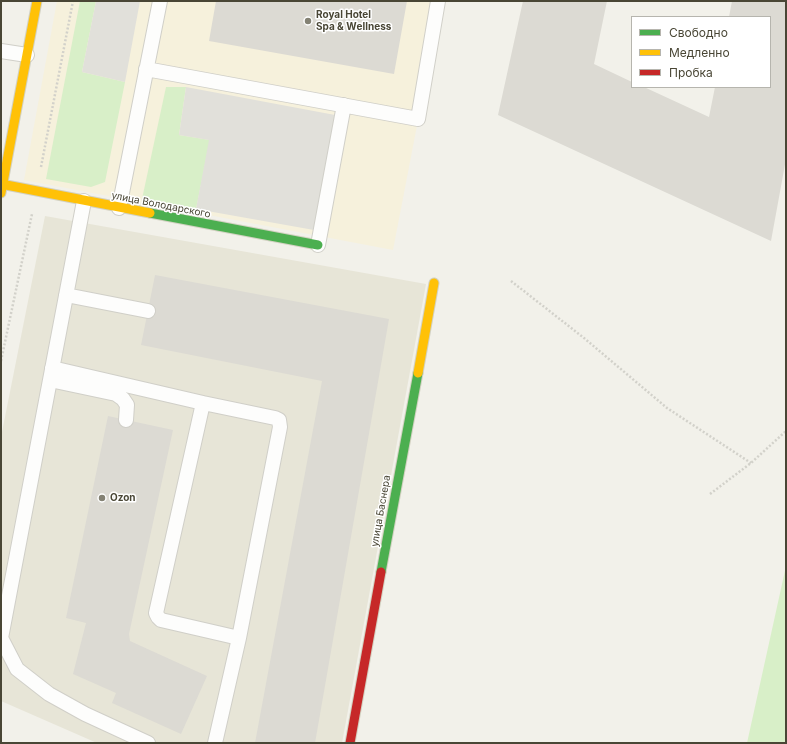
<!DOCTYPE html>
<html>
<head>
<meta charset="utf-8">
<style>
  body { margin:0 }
  #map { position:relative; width:787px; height:744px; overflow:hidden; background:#f2f1ea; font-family:Inter,sans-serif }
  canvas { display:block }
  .frame { position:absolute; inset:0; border:2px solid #494635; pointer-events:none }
  .legend { position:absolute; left:631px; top:16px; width:140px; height:72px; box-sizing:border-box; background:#fff; border:1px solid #b6b5ae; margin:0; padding:5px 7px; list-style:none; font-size:12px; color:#494635 }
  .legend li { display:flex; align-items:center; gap:8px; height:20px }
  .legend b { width:20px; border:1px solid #b6b5ae }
</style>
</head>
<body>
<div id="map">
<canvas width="787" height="744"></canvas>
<div class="frame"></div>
<ul class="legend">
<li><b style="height:5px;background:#4caf50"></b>Свободно</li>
<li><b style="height:5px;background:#ffc107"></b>Медленно</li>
<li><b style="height:5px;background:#c62828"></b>Пробка</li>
</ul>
</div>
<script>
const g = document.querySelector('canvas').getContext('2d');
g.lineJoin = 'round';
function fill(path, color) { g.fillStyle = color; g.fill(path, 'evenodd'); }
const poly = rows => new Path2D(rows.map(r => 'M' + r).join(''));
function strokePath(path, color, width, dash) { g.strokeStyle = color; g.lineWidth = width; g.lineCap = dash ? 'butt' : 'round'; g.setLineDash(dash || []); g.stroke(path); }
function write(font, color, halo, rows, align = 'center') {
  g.font = font + ' Inter,sans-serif'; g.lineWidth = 3; g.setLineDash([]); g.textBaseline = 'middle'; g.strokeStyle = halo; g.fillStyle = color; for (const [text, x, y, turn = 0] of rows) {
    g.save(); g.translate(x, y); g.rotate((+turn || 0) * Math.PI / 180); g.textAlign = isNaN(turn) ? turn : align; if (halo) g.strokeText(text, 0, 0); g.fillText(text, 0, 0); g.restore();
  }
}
fill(poly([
  [45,216,426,284,342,743,97,743,1,701,1,437]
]), '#e7e5d7');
fill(poly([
  [57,1,441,1,393,250,24,180]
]), '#f6f1dc');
fill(poly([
  [80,1,96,1,82,72,125,82,105,182,91,187,46,179],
  [166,87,186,87,179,135,210,140,196,209,142,199],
  [786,566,786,743,747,743]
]), '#d8efc8');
fill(poly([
  [96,1,140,1,125,82,82,72],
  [186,87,335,115,314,230,196,209,209,140,179,135]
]), '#e1e0da');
fill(poly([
  [216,1,407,1,394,74,209,41],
  [523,1,607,1,594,64,632,82,632,87,644,87,709,117,715,87,770,87,770,17,729,17,732,1,786,1,786,159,771,241,498,115],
  [155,275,389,319,315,743,255,743,322,381,141,345],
  [108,416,173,430,129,634,130,641,207,676,181,734,112,703,116,693,73,674,86,623,66,618]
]), '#dcdad3');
const lane = poly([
  [1,51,27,55],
  [146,69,418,119,438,1],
  [84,201,1,638,17,669,49,694,85,714,148,743],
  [119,208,160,1],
  [318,245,344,105],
  [66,295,148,311],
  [52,368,203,403,156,613,158,617,161,620,239,638,215,743],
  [50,380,116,394,123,399,127,405,126,420],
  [203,403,275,418,279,420,280,427,239,638]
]);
const fast = poly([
  [150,213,318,245],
  [381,572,418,373]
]);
const slow = poly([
  [1,184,150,213],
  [1,193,37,1],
  [418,373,434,283]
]);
const jam = poly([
  [350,743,381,572]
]);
strokePath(lane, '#d0cfc8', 16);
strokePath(fast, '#d2d1c1', 11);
strokePath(slow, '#d2d1c1', 11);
strokePath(jam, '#d2d1c1', 11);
strokePath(poly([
  [41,167,73,1],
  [511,281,584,338,667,408,751,463],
  [1,361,32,214],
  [710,494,751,463,786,431]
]), '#d2d1ca', 2.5, [2, 2]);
strokePath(lane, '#fdfdfc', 14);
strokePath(fast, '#4caf50', 9);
strokePath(slow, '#ffc107', 9);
strokePath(jam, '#c62828', 9);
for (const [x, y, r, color] of [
  [308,21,4,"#848274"],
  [102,498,4,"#848274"]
]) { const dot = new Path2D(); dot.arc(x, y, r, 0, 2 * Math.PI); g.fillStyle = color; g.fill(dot); strokePath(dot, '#fff', 1.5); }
write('bold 10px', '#494635', '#fff', [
  ["Royal Hotel",316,15],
  ["Spa & Wеllness",316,27],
  ["Ozon",110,498]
], 'left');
write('10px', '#494635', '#fff', [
  ["улица Володарского",161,205,11],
  ["улица Баснера",381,511,-80]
]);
</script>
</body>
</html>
